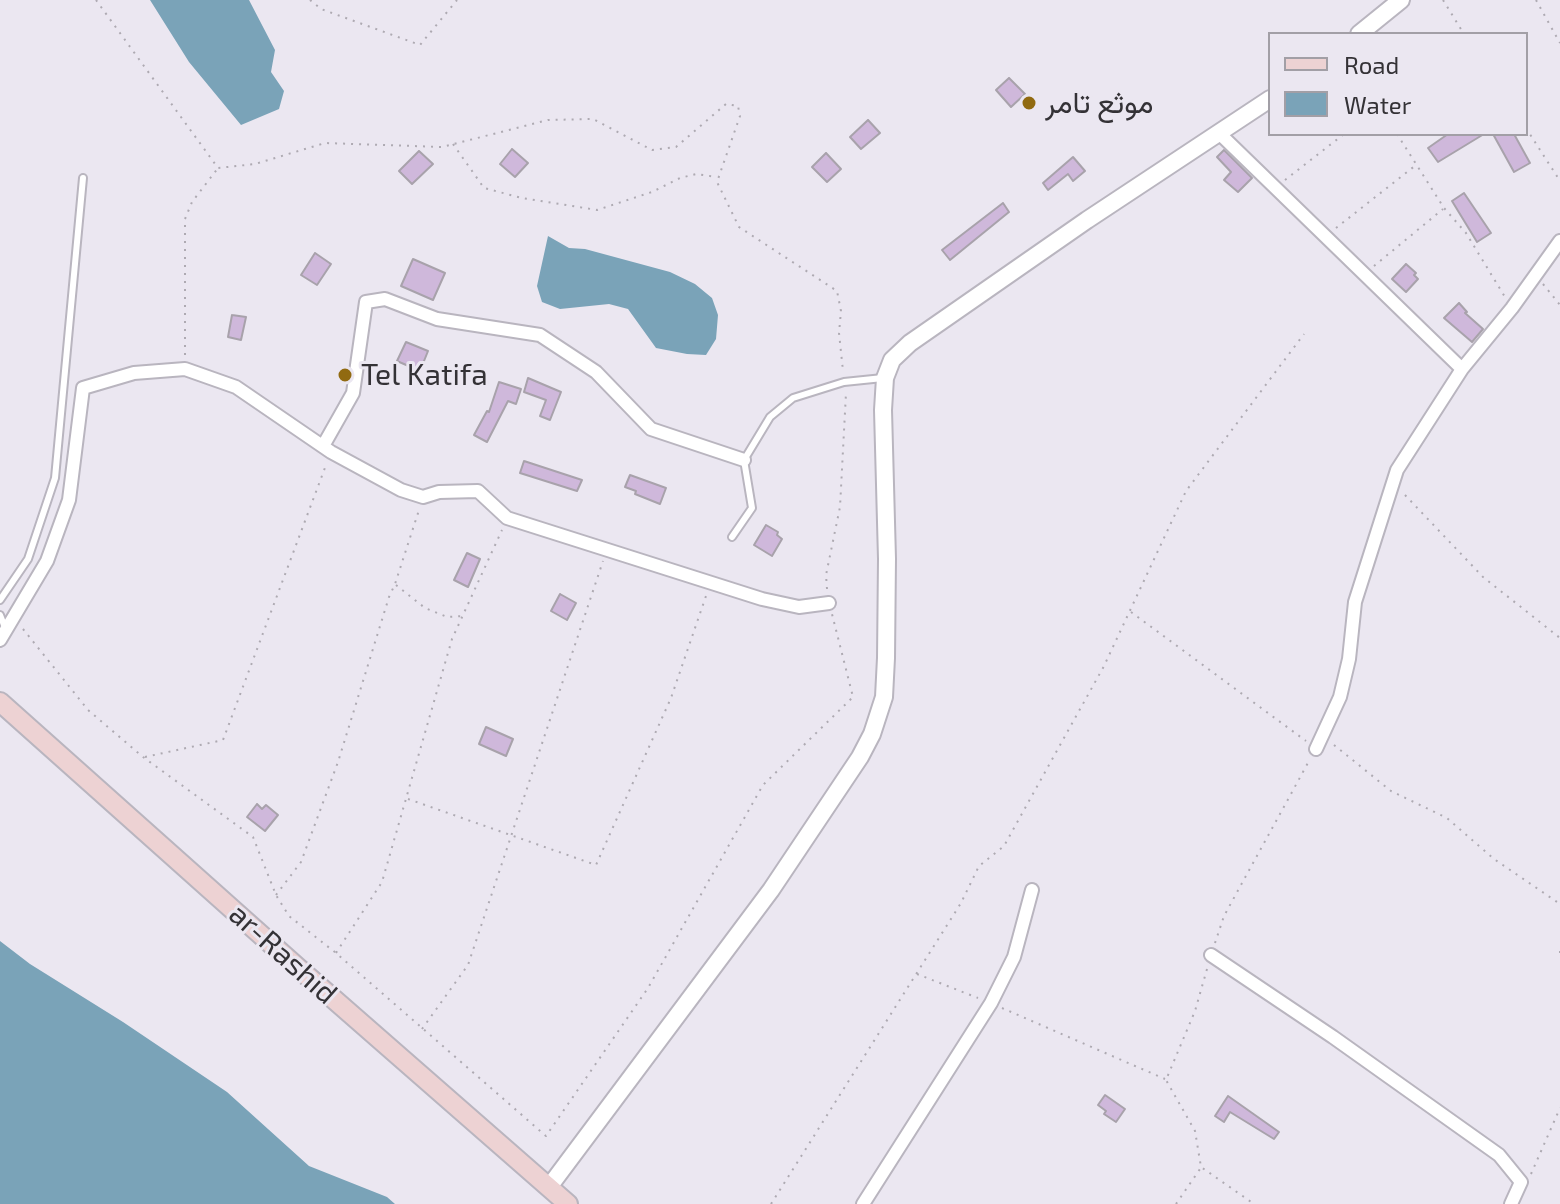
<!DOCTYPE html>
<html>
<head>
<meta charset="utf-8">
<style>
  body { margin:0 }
  #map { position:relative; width:1560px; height:1204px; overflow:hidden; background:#ebe7f1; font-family:"Exo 2",sans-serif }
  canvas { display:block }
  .legend { position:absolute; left:1268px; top:32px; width:260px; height:104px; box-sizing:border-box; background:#ebe7f1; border:2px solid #a29fa6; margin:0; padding:10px 14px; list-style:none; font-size:24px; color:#343236 }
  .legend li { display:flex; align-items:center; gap:16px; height:40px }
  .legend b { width:40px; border:2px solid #a29fa6 }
</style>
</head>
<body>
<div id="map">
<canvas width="1560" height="1204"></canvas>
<ul class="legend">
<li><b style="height:10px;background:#edd2d3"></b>Road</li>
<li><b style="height:22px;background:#7aa3b8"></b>Water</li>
</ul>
</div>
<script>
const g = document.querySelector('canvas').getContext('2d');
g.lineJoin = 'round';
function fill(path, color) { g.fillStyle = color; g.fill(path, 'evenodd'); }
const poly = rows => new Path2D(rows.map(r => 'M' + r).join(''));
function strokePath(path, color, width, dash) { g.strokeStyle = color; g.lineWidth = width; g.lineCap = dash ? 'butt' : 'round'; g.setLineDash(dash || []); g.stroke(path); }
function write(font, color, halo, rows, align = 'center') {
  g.font = font + ' "Exo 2",Vazirmatn,sans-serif'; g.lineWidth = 6; g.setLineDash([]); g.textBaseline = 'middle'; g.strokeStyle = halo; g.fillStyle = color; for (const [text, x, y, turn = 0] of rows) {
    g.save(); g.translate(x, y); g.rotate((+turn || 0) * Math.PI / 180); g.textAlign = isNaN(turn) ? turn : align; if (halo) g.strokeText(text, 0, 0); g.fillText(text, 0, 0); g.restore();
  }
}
fill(poly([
  [150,0,249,0,275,50,271,72,284,91,279,109,241,125,189,62],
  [548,236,569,248,585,249,670,272,695,284,712,298,718,315,716,339,706,355,687,354,656,348,628,309,609,304,560,309,542,302,537,286],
  [0,941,30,964,123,1022,227,1092,309,1166,387,1197,395,1204,0,1204]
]), '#7aa3b8');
const building = poly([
  [1009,78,1025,94,1011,107,996,90,1009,78],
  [868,120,880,133,861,149,850,137,868,120],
  [1448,134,1484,134,1438,162,1428,148,1448,134],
  [1493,134,1514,134,1530,163,1514,172,1493,134],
  [512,149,528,163,515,177,500,164,512,149],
  [1224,150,1252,178,1238,192,1224,180,1231,172,1217,157,1224,150],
  [419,151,433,164,412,184,399,171,419,151],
  [826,153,841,169,827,182,812,167,826,153],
  [1073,157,1085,171,1073,181,1068,174,1048,190,1043,183,1073,157],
  [1464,193,1491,233,1477,242,1452,201,1464,193],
  [1003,203,1009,212,950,260,942,250,1003,203],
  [315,253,331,264,317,285,301,275,315,253],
  [413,259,445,273,433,300,401,286,413,259],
  [1406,264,1416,273,1414,275,1418,279,1406,292,1392,279,1406,264],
  [1459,303,1467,312,1465,313,1483,329,1472,342,1444,318,1459,303],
  [232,315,246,317,241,340,228,337,232,315],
  [406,342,428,351,420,371,397,361,406,342],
  [528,378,561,392,550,420,540,416,546,400,524,392,528,378],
  [499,382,521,389,516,404,508,401,487,442,474,435,487,411,489,412,499,382],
  [524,461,582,480,577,491,520,473,524,461],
  [630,475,666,488,660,504,635,494,636,491,625,487,630,475],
  [766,525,778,532,777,535,782,539,772,556,754,545,766,525],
  [467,553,480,559,468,587,454,580,467,553],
  [560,594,576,603,567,620,551,611,560,594],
  [486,727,513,739,506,756,479,744,486,727],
  [257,804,262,809,266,805,278,815,265,831,247,817,257,804],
  [1105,1095,1125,1109,1116,1122,1104,1114,1106,1111,1098,1105,1105,1095],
  [1228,1096,1279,1132,1274,1139,1230,1112,1224,1122,1215,1116,1228,1096]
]);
fill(building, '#cfb8db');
strokePath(building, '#a8a2ab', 2);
const service = poly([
  [732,537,752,508,744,460,770,417,793,398,844,382,883,378],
  [0,600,28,559,55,478,83,178],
  [0,615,6,630]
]);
const minor = poly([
  [1220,134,1462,369],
  [323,446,353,393,366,302,385,299,437,319,540,335,596,372,651,429,744,460],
  [0,640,47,561,69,500,83,388,134,373,185,369,236,387,331,452,401,490,423,497,439,492,478,491,507,518,762,599,799,607,829,603],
  [1316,749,1340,697,1349,659,1355,602,1397,470,1462,369,1512,308,1560,241],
  [1211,955,1333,1037,1499,1155,1521,1182,1511,1204],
  [863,1204,991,1003,1014,957,1032,890]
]);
const tertiary = poly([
  [1359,34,1401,0],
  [549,1187,771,890,860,757,872,734,884,697,886,658,887,559,883,410,885,378,892,360,910,343,1087,220,1270,99]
]);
const secondary = poly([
  [0,702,297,967,568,1204]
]);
strokePath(service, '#b9b5bf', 10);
strokePath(minor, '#b9b5bf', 16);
strokePath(tertiary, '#b9b5bf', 20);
strokePath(secondary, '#b9b5bf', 22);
strokePath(poly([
  [96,0,218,168,255,164,325,143,442,147,548,120,593,119,652,150,676,147,726,104,738,106,740,116,717,182,739,227,837,291,841,311,839,333,843,371],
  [310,0,321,9,420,45,457,0],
  [1443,0,1464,34],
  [1536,0,1560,43],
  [1526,128,1560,181],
  [1397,134,1444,208,1466,233,1505,297],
  [453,144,484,188,522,198,597,210,652,192,680,178,696,174,717,177],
  [1285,180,1344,134],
  [1336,228,1416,165],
  [1374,266,1443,209],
  [1543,284,1560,305],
  [185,355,185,219,192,202,218,168],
  [1405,495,1483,577,1560,638],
  [396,585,425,608,447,617,464,616],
  [827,589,826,575,840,507,846,393],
  [1131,612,1306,741],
  [23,629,88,710,143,757,253,837,276,895,289,916,336,953,546,1136,648,988,763,785,853,697,832,614],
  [1334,745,1391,791,1447,818,1494,859,1560,904],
  [145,757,223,740,326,465],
  [408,799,596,865,671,698,706,596],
  [276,895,301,862,338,762,389,597,395,584,419,510],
  [1215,943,1224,916,1309,761],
  [1560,951,1560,954],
  [336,953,382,882,452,639,502,530],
  [1207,969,1195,1011,1166,1080,1195,1131,1201,1167,1254,1204],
  [917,974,978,998],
  [1002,1008,1165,1079],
  [422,1029,468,965,603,561],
  [1531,1174,1560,1108],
  [771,1204,961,903,979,866,1004,846,1104,666,1186,491,1304,334],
  [1176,1204,1200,1169]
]), '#aeaab2', 2, [2, 6]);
strokePath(service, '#fff', 6);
strokePath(minor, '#fff', 12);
strokePath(tertiary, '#fff', 16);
strokePath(secondary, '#edd2d3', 18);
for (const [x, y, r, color] of [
  [1029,103,8,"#916a11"],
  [345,375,8,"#916a11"]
]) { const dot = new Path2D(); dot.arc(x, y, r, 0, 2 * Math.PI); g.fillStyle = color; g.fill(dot); strokePath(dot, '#ebe7f1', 3); }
write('30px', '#343236', '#ebe7f1', [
  ["موثع تامر",1045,103],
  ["Tel Katifa",361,375]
], 'left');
write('30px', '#343236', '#ebe7f1', [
  ["ar-Rashid",283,954,42]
]);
</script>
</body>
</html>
